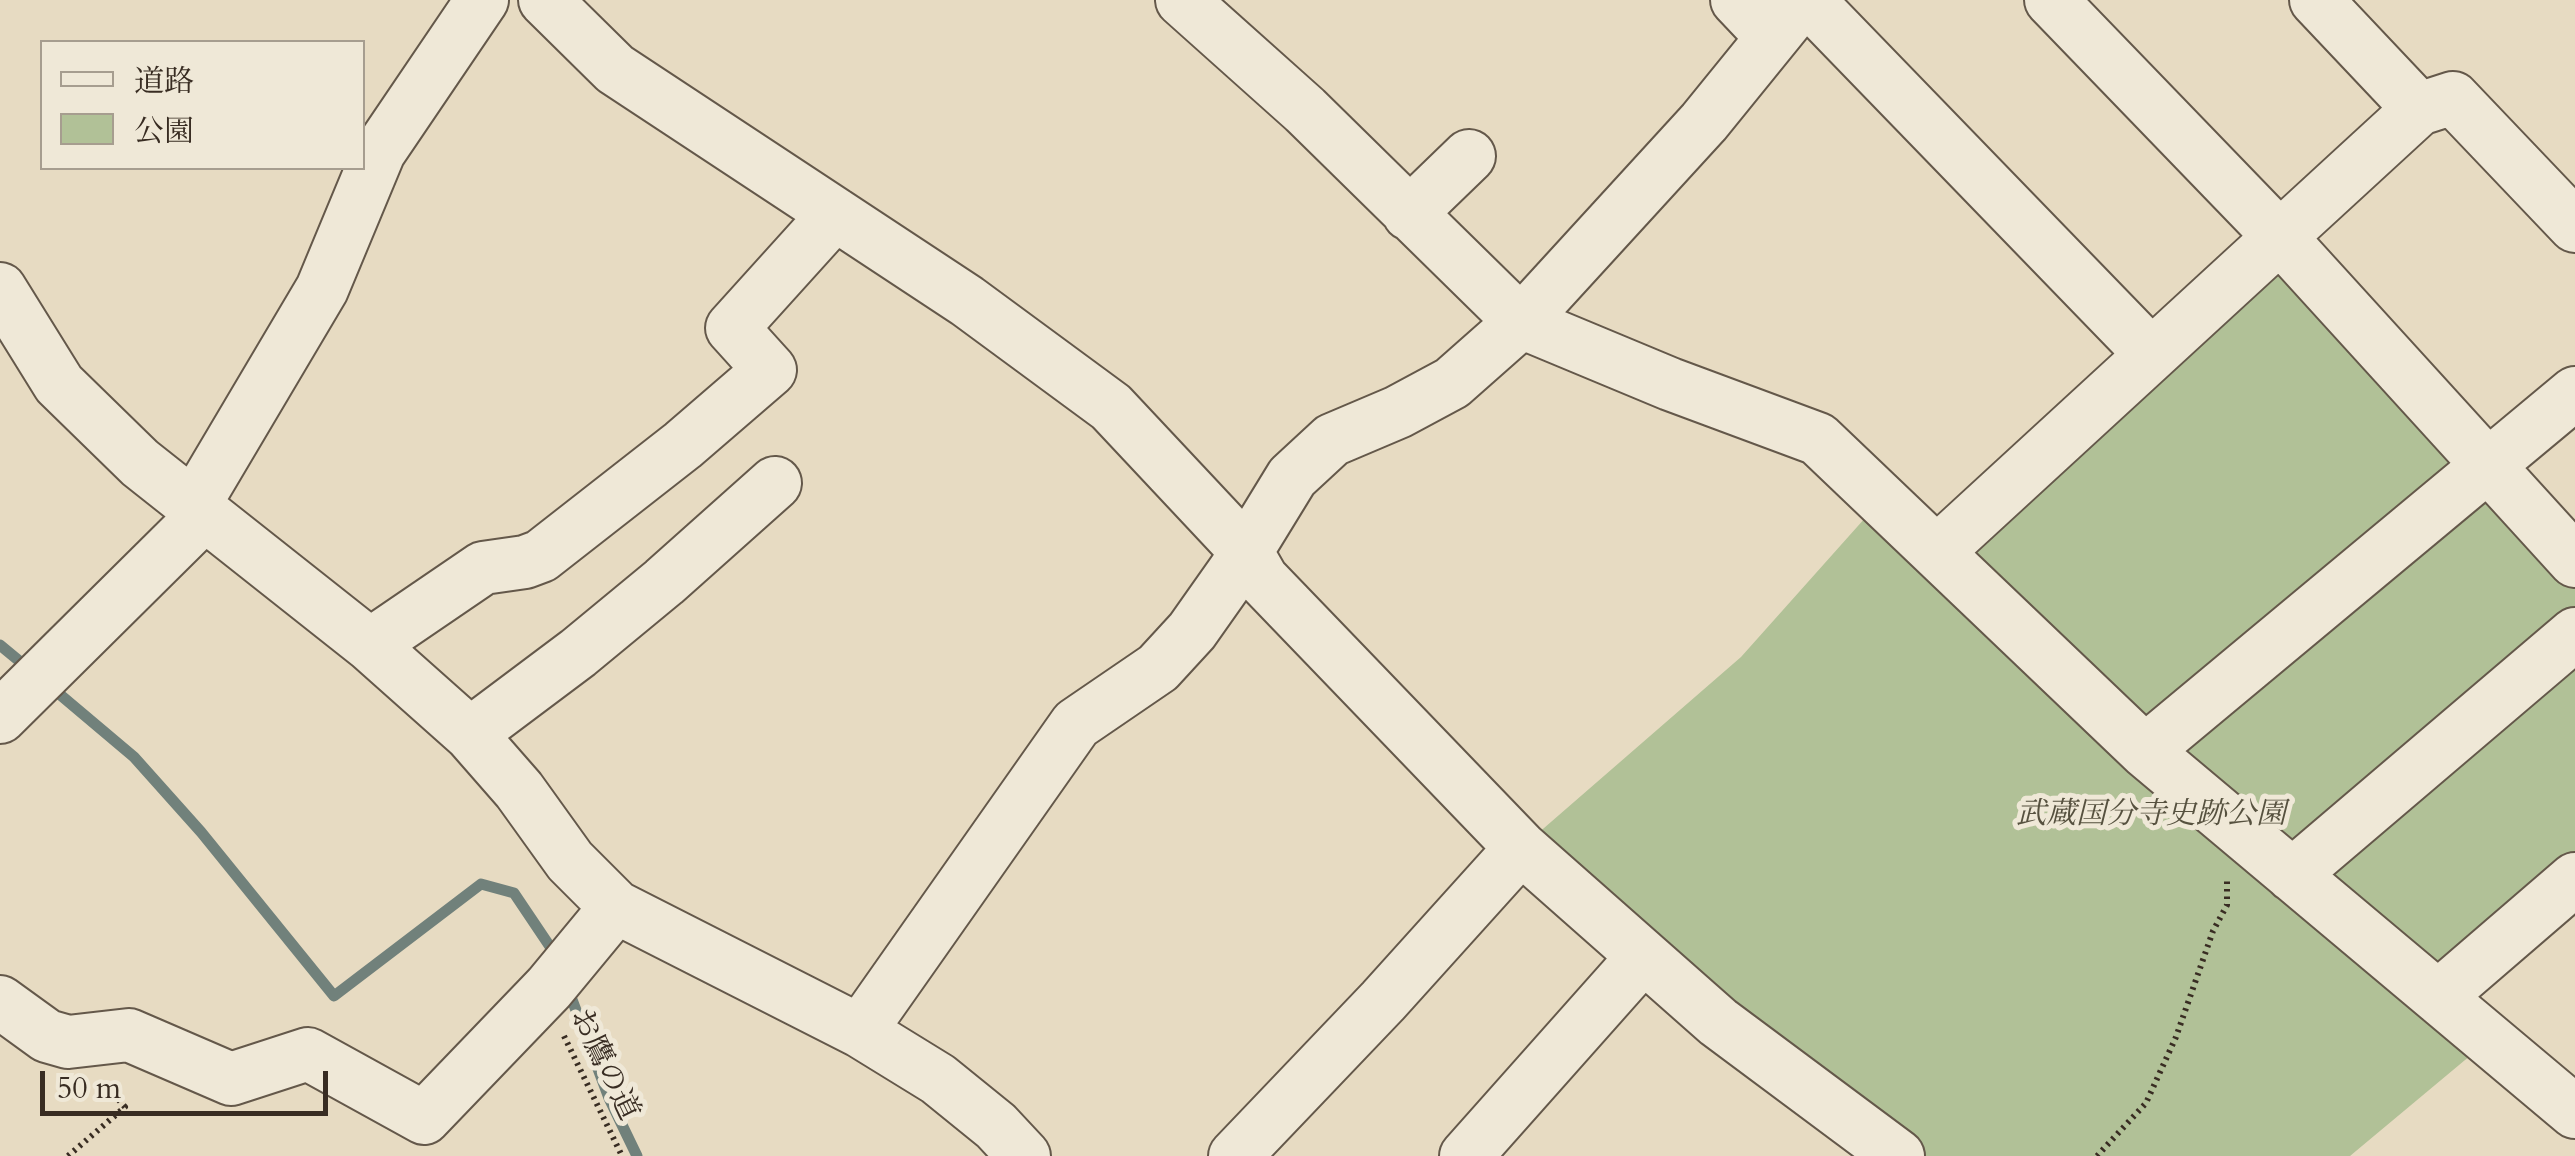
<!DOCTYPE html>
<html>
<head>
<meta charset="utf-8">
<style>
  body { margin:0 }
  #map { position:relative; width:2575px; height:1156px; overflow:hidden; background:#e7dbc2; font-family:Cardo,"Noto Serif JP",serif }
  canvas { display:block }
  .legend { position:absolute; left:40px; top:40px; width:325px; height:130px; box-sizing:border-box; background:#efe8d7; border:2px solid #a69d8f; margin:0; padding:12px 18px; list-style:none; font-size:30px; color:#382c22 }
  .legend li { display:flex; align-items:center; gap:20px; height:50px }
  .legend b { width:50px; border:2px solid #a69d8f }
  .scale { position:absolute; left:40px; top:1071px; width:288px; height:45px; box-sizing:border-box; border:5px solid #382c22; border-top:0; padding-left:12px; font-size:30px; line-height:35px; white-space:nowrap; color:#382c22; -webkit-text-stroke:8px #efe8d7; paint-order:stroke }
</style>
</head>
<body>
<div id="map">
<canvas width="2575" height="1156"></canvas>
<ul class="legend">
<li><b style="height:12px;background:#efe8d7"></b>道路</li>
<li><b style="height:28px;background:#b1c197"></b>公園</li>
</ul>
<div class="scale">50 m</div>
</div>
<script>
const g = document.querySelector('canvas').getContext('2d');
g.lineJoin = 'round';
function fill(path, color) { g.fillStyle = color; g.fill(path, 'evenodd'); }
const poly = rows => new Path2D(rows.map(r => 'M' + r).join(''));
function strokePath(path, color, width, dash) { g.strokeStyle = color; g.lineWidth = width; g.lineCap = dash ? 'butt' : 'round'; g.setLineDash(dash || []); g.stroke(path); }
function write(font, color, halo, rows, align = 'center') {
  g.font = font + ' Cardo,"Noto Serif JP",serif'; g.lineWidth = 10; g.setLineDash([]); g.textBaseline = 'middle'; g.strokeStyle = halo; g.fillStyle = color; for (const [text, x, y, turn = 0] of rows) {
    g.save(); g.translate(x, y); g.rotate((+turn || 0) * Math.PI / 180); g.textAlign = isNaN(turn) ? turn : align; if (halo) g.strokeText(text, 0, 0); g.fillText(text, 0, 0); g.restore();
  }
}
fill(poly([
  [2279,236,2575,561,2575,879,2439,997,2489,1040,2350,1156,1898,1156,1521,848,1741,657,1882,499,1937,550]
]), '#b1c197');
strokePath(poly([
  [0,645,29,669],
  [51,687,134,757,201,832,334,996,481,884,514,893,557,957],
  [568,989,609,1098,637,1156]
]), '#71817b', 11);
const minor = poly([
  [545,0,615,69,967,301,1111,407,1246,551,1262,579,1521,848,1718,1022,1898,1156],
  [1182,0,1305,110,1521,322,1670,384,1818,439,2145,751,2575,1112],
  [1737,0,1772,37],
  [1808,0,2151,354],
  [2051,0,2279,236,2575,561],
  [2316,0,2419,109],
  [1409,214,1469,156],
  [0,289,59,384,140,463,370,645,470,734,519,790,570,861,616,907,860,1031,938,1079,996,1126,1024,1156],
  [194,505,322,289,379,152,482,0],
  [1938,551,2419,109,2453,98,2575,226],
  [370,645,483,568,525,562,541,556,683,445,770,370,732,328,835,214],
  [0,717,205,514],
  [470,734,578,653,664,582,775,483],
  [2145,751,2575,393],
  [2292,875,2575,634],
  [2438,997,2575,879],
  [0,1002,47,1036,68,1042,129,1035,231,1079,308,1054,424,1118,549,988,616,907],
  [860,1031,1076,724,1158,668,1192,631,1235,570,1292,477,1332,440,1398,412,1452,383,1521,322,1704,122,1803,0],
  [1235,1156,1383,1001,1521,848],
  [1466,1156,1642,958]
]);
strokePath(minor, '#64584a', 56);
strokePath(poly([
  [564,1036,622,1156],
  [68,1156,125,1107,103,1082],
  [2097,1156,2146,1103,2176,1037,2213,931,2227,905,2227,878]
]), '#382c22', 6, [2.5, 5]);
strokePath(minor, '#efe8d7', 52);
write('italic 30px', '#56513f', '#efe8d7', [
  ["武蔵国分寺史跡公園",2151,816]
]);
write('30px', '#382c22', '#efe8d7', [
  ["お鷹の道",603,1065,64]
]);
</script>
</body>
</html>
